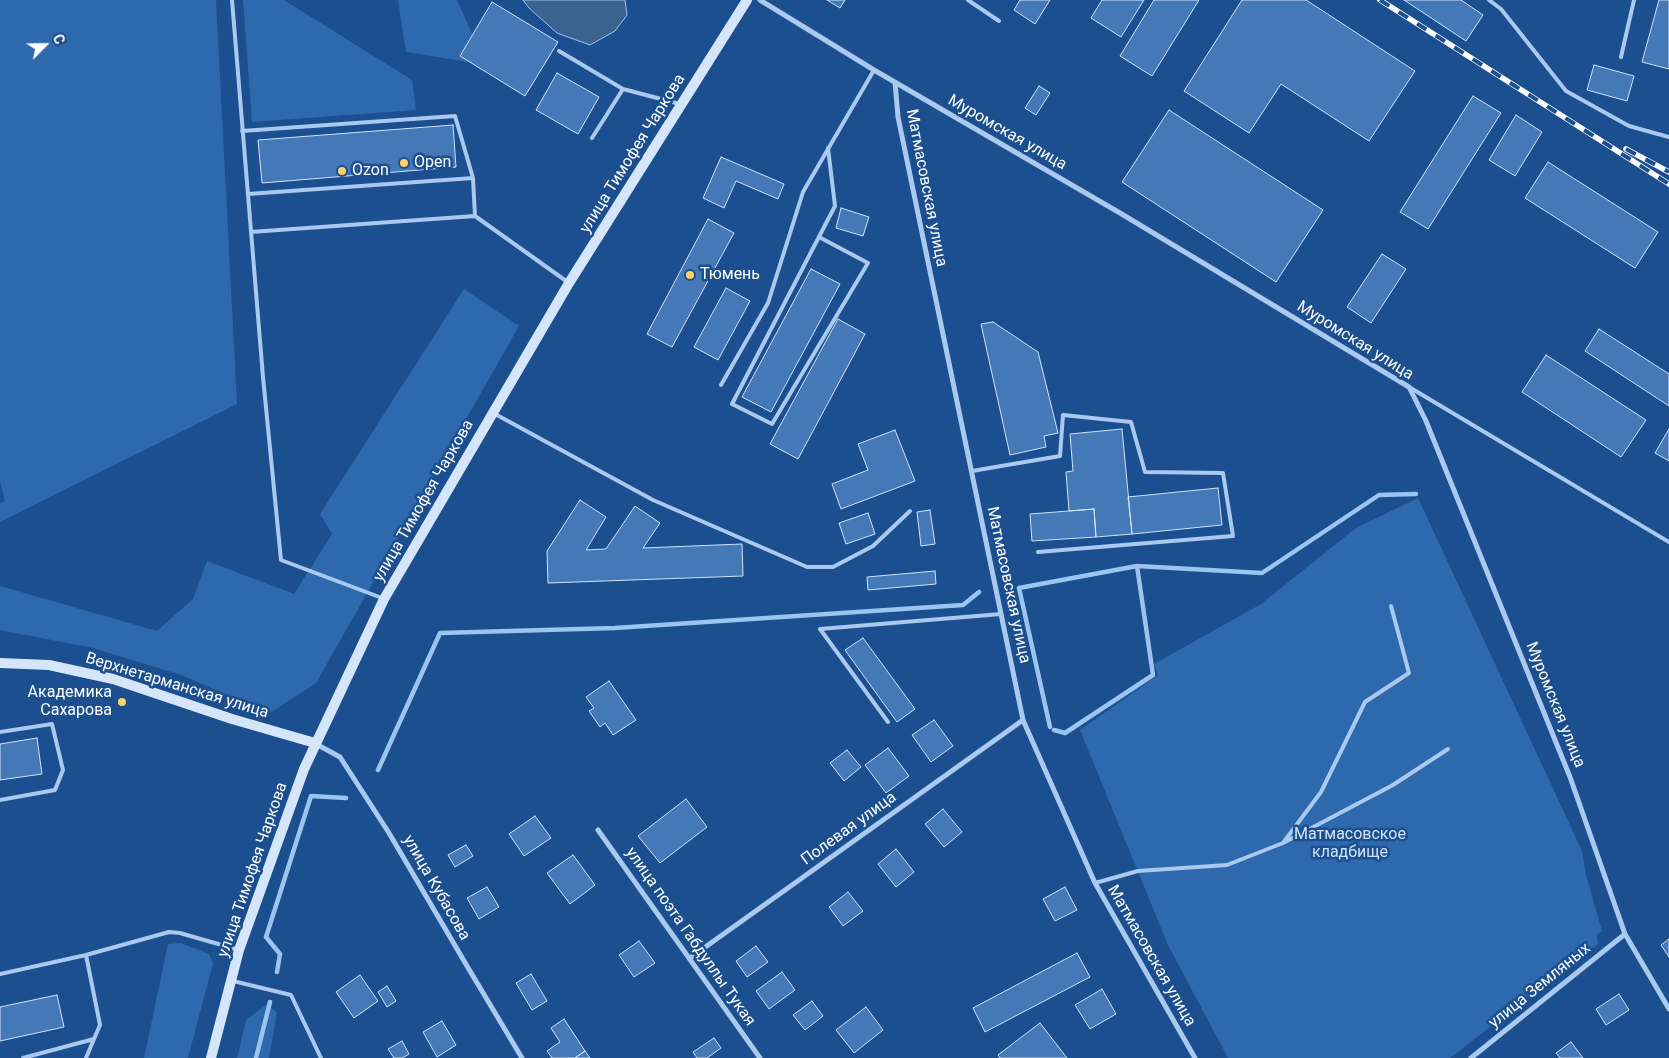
<!DOCTYPE html>
<html>
<head>
<meta charset="utf-8">
<style>
  body { margin:0 }
  #map { position:relative; width:1669px; height:1058px; overflow:hidden; background:#1b4f8f; font-family:Roboto,sans-serif }
  canvas { display:block }
  .north { position:absolute; left:20px; top:20px; width:50px; height:50px; -webkit-text-stroke:4px #1b4f8f; paint-order:stroke; rotate:67deg; font-size:14px; font-weight:700; line-height:20px; text-align:center; color:#fff }
  .north::after { content:''; display:block; margin:auto; width:18px; height:22px; background:#fff; clip-path:polygon(50% 0,100% 100%,50% 72%,0 100%) }
</style>
</head>
<body>
<div id="map">
<canvas width="1669" height="1058"></canvas>
<div class="north">С</div>
</div>
<script>
const g = document.querySelector('canvas').getContext('2d');
g.lineJoin = 'round';
function fill(path, color) { g.fillStyle = color; g.fill(path, 'evenodd'); }
const poly = rows => new Path2D(rows.map(r => 'M' + r).join(''));
function strokePath(path, color, width, dash) { g.strokeStyle = color; g.lineWidth = width; g.lineCap = dash ? 'butt' : 'round'; g.setLineDash(dash || []); g.stroke(path); }
function write(font, color, halo, rows, align = 'center') {
  g.font = font + ' Roboto,sans-serif'; g.lineWidth = 5; g.setLineDash([]); g.textBaseline = 'middle'; g.strokeStyle = halo; g.fillStyle = color; for (const [text, x, y, turn = 0] of rows) {
    g.save(); g.translate(x, y); g.rotate((+turn || 0) * Math.PI / 180); g.textAlign = isNaN(turn) ? turn : align; if (halo) g.strokeText(text, 0, 0); g.fillText(text, 0, 0); g.restore();
  }
}
fill(poly([
  [0,0,216,0,237,404,0,522,0,503,5,501,0,482],
  [243,0,284,0,412,80,416,110,252,122],
  [398,0,457,0,486,65,406,52],
  [464,289,519,326,316,683,270,713,181,675,93,648,0,630,0,586,157,631,193,599,207,561,294,594,332,534,320,514],
  [1418,498,1582,851,1586,875,1602,931,1597,935,1598,944,1450,1058,1228,1058,1168,945,1080,730,1158,675,1154,664,1261,604,1356,528],
  [181,943,209,954,213,963,188,1058,144,1058,168,944],
  [267,1004,277,1013,269,1058,237,1058,246,1020]
]), '#2e69ad');
const water = poly([
  [523,0,625,0,627,15,615,31,590,45,557,33,529,8,523,0]
]);
fill(water, '#3c6290');
strokePath(water, '#9cc4f0', 1);
strokePath(poly([
  [1050,727,1019,588,1137,566,1262,573,1379,495,1416,494],
  [1054,730,1065,733,1153,675,1137,566],
  [378,770,440,633,615,628,963,605,979,592],
  [277,972,280,954,266,937,311,796,346,798],
  [256,1058,270,1002]
]), '#9cc4f0', 4.5);
const building = poly([
  [827,0,845,0,840,8,827,0],
  [1020,0,1050,0,1035,24,1014,10,1020,0],
  [1102,0,1144,0,1121,37,1091,18,1102,0],
  [1154,0,1199,0,1152,76,1120,56,1154,0],
  [1242,0,1306,0,1415,71,1369,141,1281,84,1249,133,1184,91,1242,0],
  [1404,0,1461,0,1483,15,1466,41,1404,0],
  [1659,0,1669,0,1669,69,1642,62,1659,0],
  [492,2,558,42,525,96,460,56,492,2],
  [1594,65,1634,76,1627,101,1587,90,1594,65],
  [557,73,599,97,578,134,536,110,557,73],
  [1039,86,1050,93,1036,115,1025,108,1039,86],
  [1473,96,1501,113,1428,229,1400,212,1473,96],
  [1169,110,1323,210,1276,282,1122,182,1169,110],
  [1516,115,1542,132,1515,176,1489,160,1516,115],
  [453,125,456,167,262,183,258,140,453,125],
  [721,157,784,184,778,199,736,181,724,208,703,198,721,157],
  [1548,162,1658,232,1635,268,1525,198,1548,162],
  [841,208,869,217,863,236,836,228,841,208],
  [708,219,734,233,672,347,647,334,708,219],
  [1382,254,1406,269,1371,323,1347,307,1382,254],
  [811,269,840,284,771,412,742,397,811,269],
  [726,288,750,301,718,360,694,347,726,288],
  [838,319,865,334,798,459,770,444,838,319],
  [993,322,1038,352,1058,433,1044,436,1046,447,1010,455,981,324,993,322],
  [1599,329,1669,374,1669,406,1585,351,1599,329],
  [1546,355,1646,420,1621,457,1522,392,1546,355],
  [1122,429,1132,534,1096,537,1094,509,1069,511,1066,472,1073,471,1070,434,1122,429],
  [1669,429,1669,461,1655,453,1669,429],
  [895,430,915,481,841,509,832,484,868,470,858,444,895,430],
  [1218,488,1222,525,1132,534,1128,497,1218,488],
  [580,500,606,517,586,550,606,549,635,506,660,523,643,548,742,544,743,576,548,583,547,551,580,500],
  [1094,509,1096,537,1032,541,1030,514,1094,509],
  [930,510,935,544,921,546,917,512,930,510],
  [868,513,875,534,846,544,839,523,868,513],
  [935,571,936,584,868,590,867,577,935,571],
  [863,638,915,709,897,722,845,650,863,638],
  [609,681,636,720,613,735,605,723,600,727,589,711,594,708,586,697,609,681],
  [934,720,953,746,931,762,912,735,934,720],
  [37,738,42,774,0,780,0,744,37,738],
  [888,748,909,776,886,793,865,765,888,748],
  [847,750,861,767,844,781,830,763,847,750],
  [686,799,707,827,660,863,638,836,686,799],
  [943,809,962,832,944,847,925,824,943,809],
  [535,816,551,838,524,856,509,834,535,816],
  [466,845,473,856,455,867,448,855,466,845],
  [896,849,914,872,896,887,878,864,896,849],
  [573,855,595,885,570,904,547,873,573,855],
  [487,887,499,907,479,919,467,898,487,887],
  [1065,887,1077,910,1055,921,1043,899,1065,887],
  [848,892,863,911,843,926,829,907,848,892],
  [1669,939,1669,957,1661,945,1669,939],
  [639,941,655,963,634,977,619,955,639,941],
  [756,946,768,962,747,977,736,961,756,946],
  [1077,953,1090,977,985,1032,973,1008,1077,953],
  [782,972,795,990,769,1009,756,991,782,972],
  [531,974,547,1001,532,1010,516,983,531,974],
  [360,975,378,1001,354,1018,336,992,360,975],
  [387,986,396,1001,387,1007,378,992,387,986],
  [1102,989,1116,1014,1090,1029,1075,1005,1102,989],
  [1619,994,1629,1010,1606,1025,1596,1009,1619,994],
  [57,995,64,1027,0,1041,0,1007,57,995],
  [812,1001,823,1016,805,1030,793,1015,812,1001],
  [866,1007,883,1030,854,1053,836,1030,866,1007],
  [564,1019,585,1051,575,1058,552,1058,547,1051,560,1042,551,1028,564,1019],
  [442,1021,456,1045,437,1057,423,1032,442,1021],
  [1040,1023,1067,1058,1000,1058,998,1055,1040,1023],
  [714,1038,721,1048,707,1058,697,1058,693,1052,714,1038],
  [402,1041,409,1054,402,1058,394,1058,388,1049,402,1041],
  [1571,1042,1583,1058,1560,1058,1556,1053,1571,1042],
  [585,1051,590,1058,575,1058,585,1051]
]);
fill(building, '#4478b7');
strokePath(building, '#cfe3fa', 1);
strokePath(poly([
  [232,0,263,377,281,560,382,598],
  [968,0,999,21],
  [1489,0,1501,9,1566,91,1629,126,1669,137],
  [559,51,623,89],
  [1621,57,1634,0],
  [242,131,455,116,473,178,475,216],
  [592,138,623,89,680,104],
  [248,194,473,178],
  [251,232,475,216,569,283],
  [819,237,868,263,772,424,732,404,835,206,828,148],
  [721,385,768,303,803,192,874,70],
  [1409,387,1669,542],
  [495,414,653,500,807,567,833,567,873,546,910,511],
  [972,471,1060,456,1063,415,1131,422,1145,472,1223,473,1233,536,1038,552],
  [888,722,820,629,1001,614],
  [0,732,52,724,63,770,55,790,0,800],
  [1285,842,1393,785,1448,749],
  [1095,883,1138,871,1227,865,1283,843,1321,792,1365,702,1409,673,1391,606],
  [0,974,86,955,169,932,180,933,239,950],
  [233,981,291,995,321,1058],
  [23,1058,94,1039,100,1025,86,955],
  [86,1058,94,1039]
]), '#a9c9ee', 4);
strokePath(poly([
  [760,0,874,70,1120,213,1409,387,1426,421,1570,777,1625,934,1669,1009],
  [895,82,898,117,1023,720,1095,883,1195,1058],
  [316,744,340,757,389,833,467,966,522,1058],
  [598,830,760,1058],
  [690,958,1023,720],
  [1471,1058,1625,934]
]), '#a9c9ee', 5);
strokePath(poly([
  [0,663,49,665,113,679,232,719,315,743],
  [211,1058,239,950,304,769,384,599,569,283,747,0]
]), '#d6e6fa', 10);
const rail = poly([
  [1380,0,1669,184],
  [1626,149,1669,172]
]);
strokePath(rail, '#fff', 5.5);
strokePath(rail, '#1b4f8f', 4, [11]);
for (const [x, y, r, color] of [
  [404,163,5,"#ffd166"],
  [342,171,5,"#ffd166"],
  [690,275,5,"#ffd166"],
  [122,702,5,"#ffd166"]
]) { const dot = new Path2D(); dot.arc(x, y, r, 0, 2 * Math.PI); g.fillStyle = color; g.fill(dot); strokePath(dot, '#1b4f8f', 2); }
write('16px', '#fff', '#1b4f8f', [
  ["Муромская улица",1007,133,30],
  ["улица Тимофея Чаркова",633,154,-58],
  ["Матмасовская улица",926,188,79],
  ["Муромская улица",1355,341,32],
  ["улица Тимофея Чаркова",424,501,-60],
  ["Матмасовская улица",1008,585,78],
  ["Верхнетарманская улица",177,686,17],
  ["Муромская улица",1555,705,68],
  ["Полевая улица",849,829,-36],
  ["улица Тимофея Чаркова",253,870,-71],
  ["улица Кубасова",436,888,60],
  ["улица поэта Габдуллы Тукая",690,937,55],
  ["Матмасовская улица",1151,956,60],
  ["улица Земляных",1540,986,-39]
]);
write('16px', '#fff', '#1b4f8f', [
  ["Open",414,163],
  ["Ozon",352,171],
  ["Тюмень",700,275],
  ["Академика",112,693,"right"],
  ["Сахарова",112,711,"right"]
], 'left');
write('16px', '#cfe3fa', '#1b4f8f', [
  ["Матмасовское",1350,835],
  ["кладбище",1350,853]
]);
</script>
</body>
</html>
